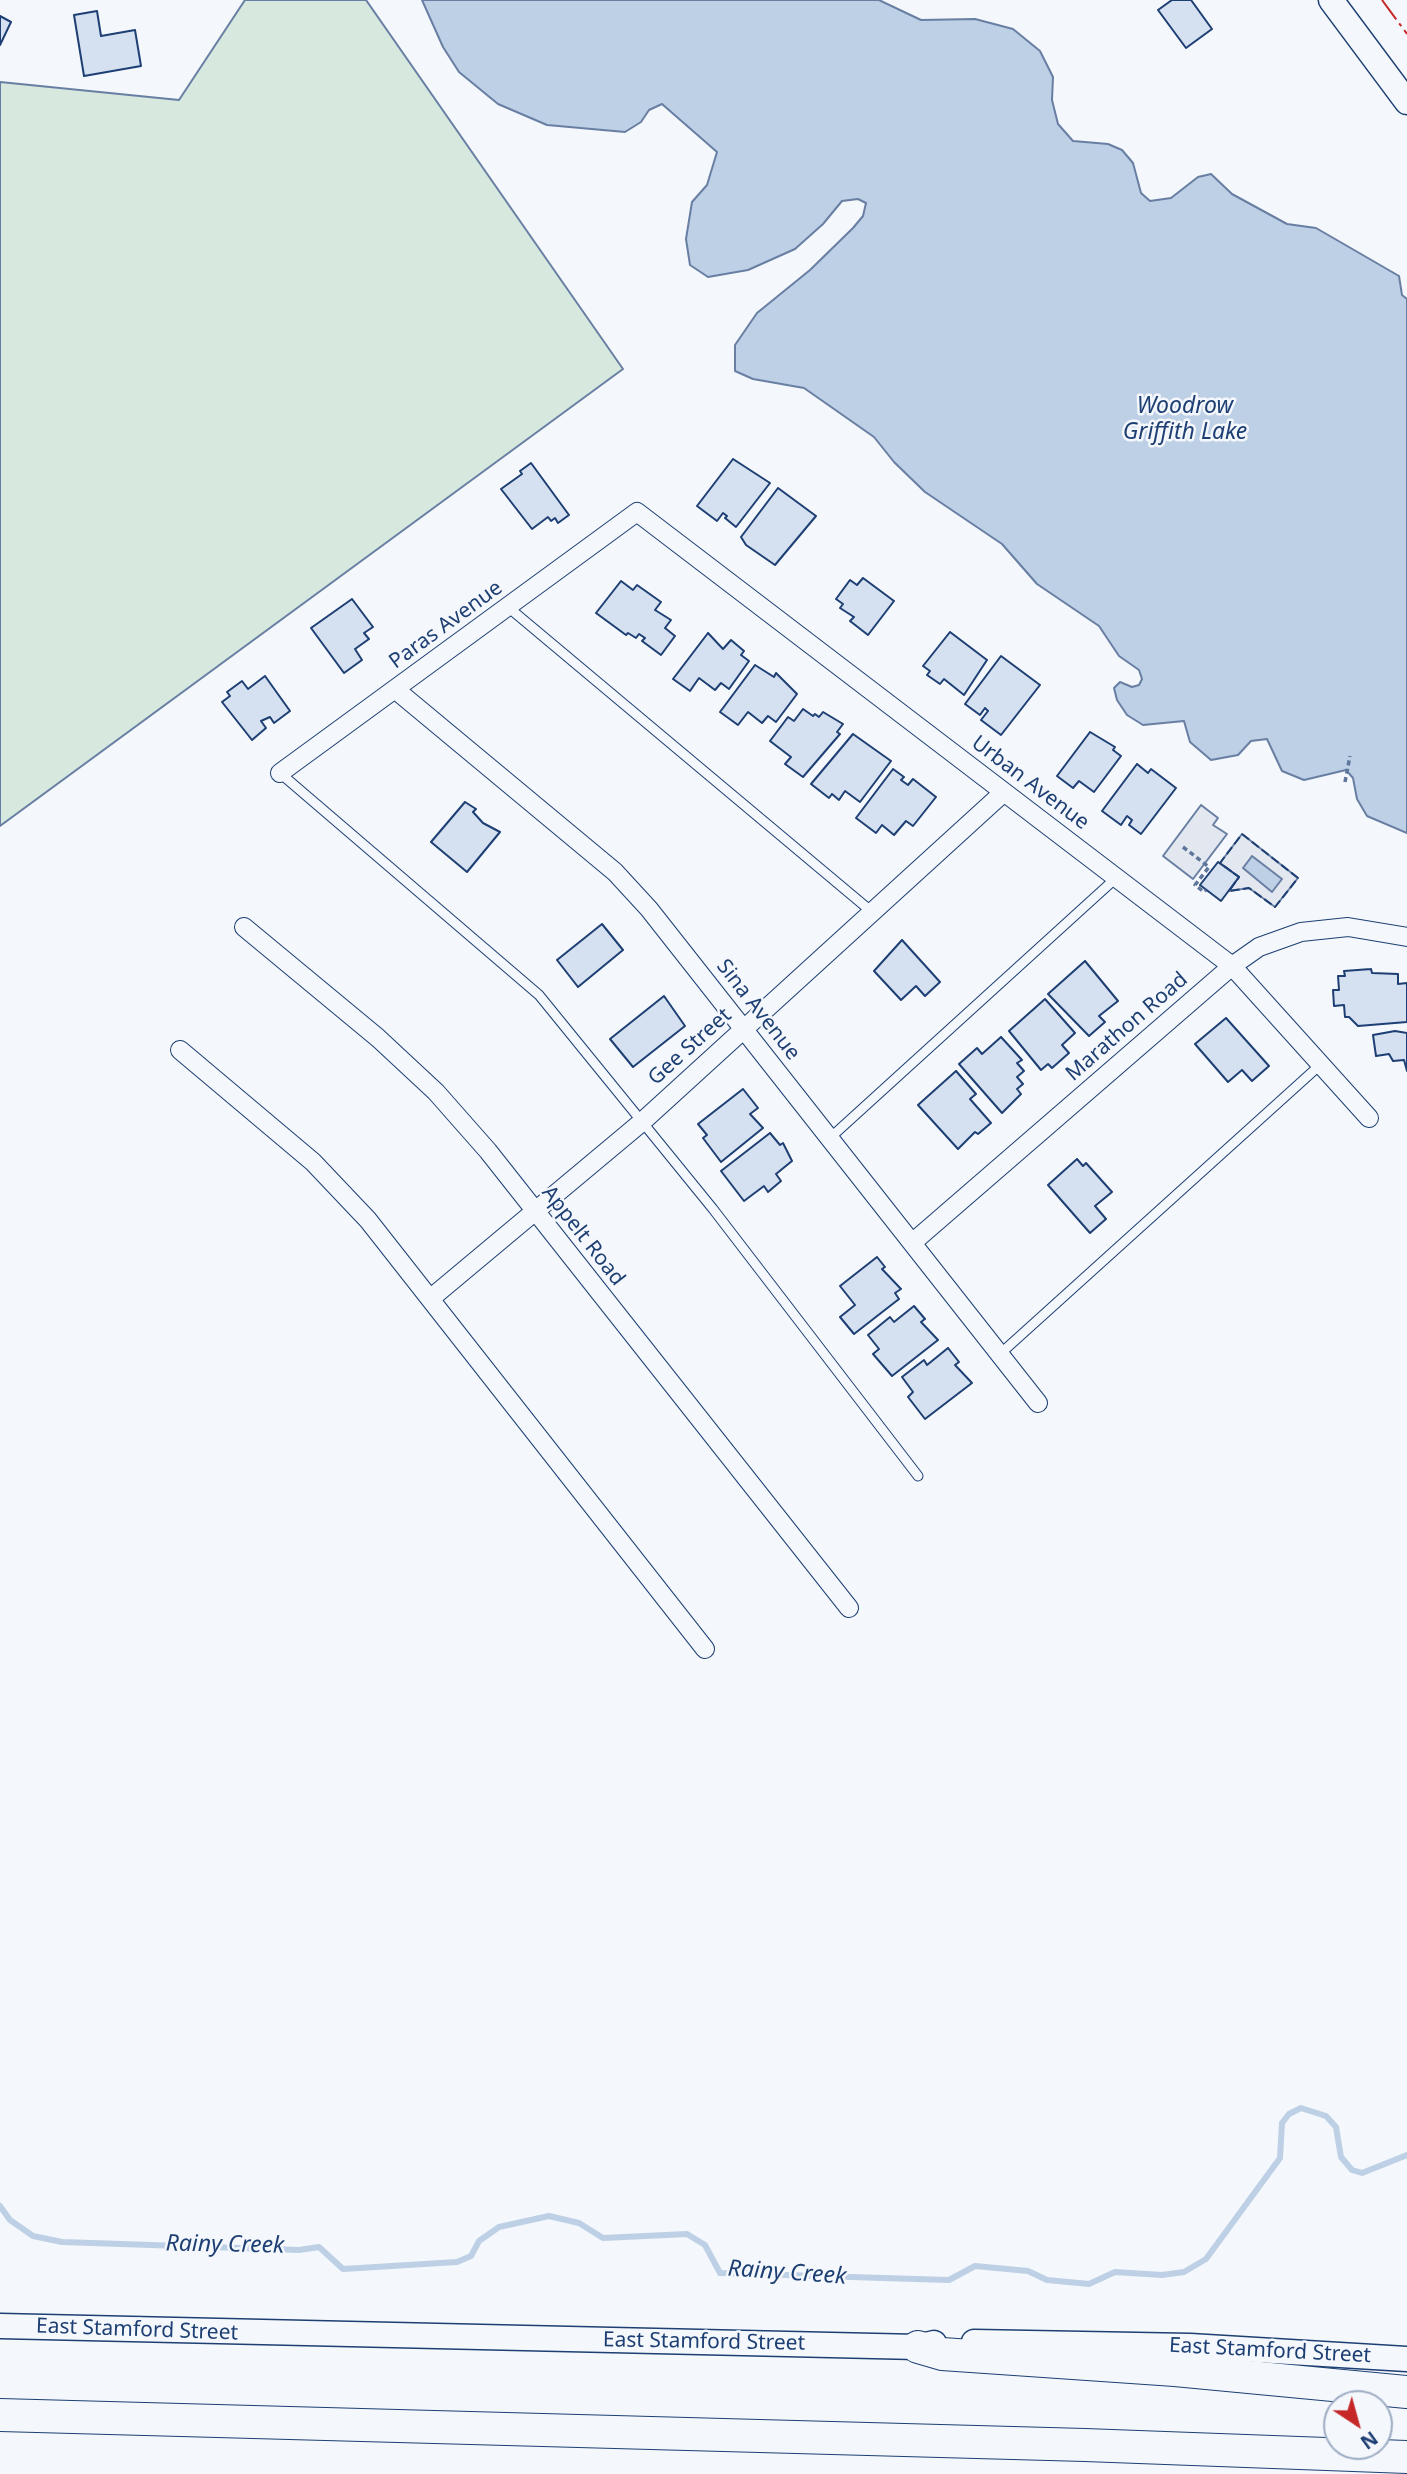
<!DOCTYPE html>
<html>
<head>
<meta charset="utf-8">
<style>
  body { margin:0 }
  #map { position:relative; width:1407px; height:2474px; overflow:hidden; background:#f4f7fb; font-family:"Noto Sans",sans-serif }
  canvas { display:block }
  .north { position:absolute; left:1323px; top:2390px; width:70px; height:70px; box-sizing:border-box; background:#f4f7fb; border:2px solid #9eadc5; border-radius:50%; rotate:144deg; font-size:19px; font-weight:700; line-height:28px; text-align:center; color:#1d3f73 }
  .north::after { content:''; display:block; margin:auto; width:24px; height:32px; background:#c62828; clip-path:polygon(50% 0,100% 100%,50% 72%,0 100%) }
</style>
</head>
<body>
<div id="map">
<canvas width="1407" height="2474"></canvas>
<div class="north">N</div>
</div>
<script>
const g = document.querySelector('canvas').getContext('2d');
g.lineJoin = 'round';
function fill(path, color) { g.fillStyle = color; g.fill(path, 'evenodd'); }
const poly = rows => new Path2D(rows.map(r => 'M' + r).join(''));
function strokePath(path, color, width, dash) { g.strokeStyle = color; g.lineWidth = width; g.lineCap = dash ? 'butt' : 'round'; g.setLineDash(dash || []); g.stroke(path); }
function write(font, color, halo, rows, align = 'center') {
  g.font = font + ' "Noto Sans",sans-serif'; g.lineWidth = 5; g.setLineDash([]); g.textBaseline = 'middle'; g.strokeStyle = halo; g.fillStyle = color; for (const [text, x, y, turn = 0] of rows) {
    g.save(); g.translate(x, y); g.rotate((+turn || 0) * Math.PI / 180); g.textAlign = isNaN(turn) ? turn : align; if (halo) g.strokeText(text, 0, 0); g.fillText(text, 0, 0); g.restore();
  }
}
const green = poly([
  [245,0,366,0,623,369,0,826,0,82,179,100,245,0]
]);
fill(green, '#d7e8df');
strokePath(green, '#687fa3', 2);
const parking = poly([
  [1201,805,1218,818,1213,825,1227,834,1193,879,1163,856,1201,805],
  [1242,834,1298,878,1275,907,1249,888,1229,891,1239,877,1220,863,1242,834]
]);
fill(parking, '#e3e8f0');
strokePath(parking, '#687fa3', 2);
const water = poly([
  [422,0,879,0,921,20,975,19,1013,29,1040,51,1053,77,1052,100,1058,124,1073,141,1108,144,1122,150,1133,163,1141,193,1150,201,1171,198,1198,177,1211,174,1232,194,1287,224,1316,228,1399,276,1402,295,1407,299,1407,833,1367,816,1357,799,1353,778,1346,770,1304,780,1282,771,1267,739,1251,741,1238,755,1211,760,1190,742,1184,721,1143,725,1127,715,1117,700,1114,688,1120,682,1132,687,1139,685,1142,679,1139,670,1119,656,1099,626,1037,584,1002,544,925,492,894,462,874,437,804,388,753,379,735,371,735,345,757,313,810,270,853,228,863,216,866,203,858,199,842,201,823,224,795,249,748,270,708,277,690,265,686,239,692,202,707,185,717,152,662,104,649,110,641,122,625,132,547,125,498,104,459,72,443,47,422,0],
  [1252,856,1282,879,1272,892,1243,868,1252,856]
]);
fill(water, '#bed0e5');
strokePath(water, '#687fa3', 2);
strokePath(poly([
  [0,2206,10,2220,33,2236,62,2242,299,2250,319,2247,343,2269,457,2262,471,2256,479,2241,499,2227,549,2216,579,2223,603,2238,687,2234,705,2245,720,2273,949,2280,975,2266,1028,2271,1047,2280,1089,2284,1115,2272,1162,2275,1184,2272,1206,2259,1280,2158,1282,2123,1289,2114,1301,2108,1326,2116,1336,2127,1341,2157,1352,2170,1362,2173,1407,2155]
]), '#bed0e5', 6);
const building = poly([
  [1172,0,1191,0,1212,29,1186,48,1158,10,1172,0],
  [97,11,101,36,135,30,141,66,84,76,74,15,97,11],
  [0,16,11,22,0,45,0,16],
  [733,459,770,483,736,527,725,518,727,516,723,513,717,521,697,506,733,459],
  [531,463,569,515,558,523,555,518,551,521,548,517,532,529,501,489,522,474,520,471,531,463],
  [778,488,816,516,775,565,746,545,741,537,778,488],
  [863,578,894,601,868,635,850,621,854,617,840,608,843,604,836,599,850,580,857,585,863,578],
  [621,581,633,590,637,585,661,602,655,610,671,620,665,628,675,636,661,655,642,641,645,638,639,634,636,638,628,633,626,635,596,613,621,581],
  [352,599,373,627,364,633,369,639,355,649,362,660,344,673,311,628,352,599],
  [950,632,987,660,964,695,944,679,940,684,927,675,930,671,923,666,950,632],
  [708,633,723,649,731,640,744,651,741,655,749,661,729,689,721,683,715,690,699,678,690,691,673,679,708,633],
  [1001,656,1040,685,1001,735,981,720,988,711,985,708,980,715,965,704,1001,656],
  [755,665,774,677,776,673,797,694,776,722,768,716,762,723,748,712,738,725,720,712,755,665],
  [265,676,290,711,274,723,270,717,261,721,266,728,252,740,222,702,230,696,227,692,242,681,248,689,265,676],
  [803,709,813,716,815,714,819,717,823,712,843,724,837,732,840,734,803,777,785,764,791,757,770,741,788,717,794,721,803,709],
  [1090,732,1115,747,1113,750,1121,756,1094,792,1079,781,1073,788,1057,776,1090,732],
  [853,734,891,761,860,802,845,791,839,800,832,794,829,798,811,784,853,734],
  [1137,764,1148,773,1151,769,1176,788,1141,834,1129,825,1132,820,1127,816,1121,825,1102,811,1137,764],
  [893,769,904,777,901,780,908,785,913,779,936,797,913,826,906,821,894,835,882,825,876,833,856,818,893,769],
  [465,802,476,809,473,812,483,823,500,832,467,872,431,842,465,802],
  [1218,862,1239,877,1221,901,1200,885,1218,862],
  [602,924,623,950,578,987,557,960,602,924],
  [902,940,940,982,925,996,916,986,901,1000,874,971,902,940],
  [1085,961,1118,1001,1099,1016,1105,1022,1089,1036,1048,994,1085,961],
  [1371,969,1372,973,1398,974,1398,984,1407,983,1407,1022,1358,1026,1349,1017,1345,1017,1344,1005,1334,1006,1333,990,1339,990,1338,976,1345,976,1344,971,1371,969],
  [664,996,685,1026,633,1067,610,1039,664,996],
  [1045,999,1075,1033,1062,1045,1069,1053,1052,1068,1048,1064,1041,1070,1009,1031,1045,999],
  [1226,1018,1269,1066,1252,1081,1242,1070,1228,1082,1195,1044,1226,1018],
  [1395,1031,1407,1033,1407,1071,1404,1060,1393,1061,1389,1054,1376,1056,1373,1035,1395,1031],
  [1001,1037,1022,1060,1017,1063,1024,1071,1017,1077,1023,1084,1017,1089,1021,1094,1002,1113,959,1064,977,1048,982,1054,1001,1037],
  [956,1071,976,1094,970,1099,991,1123,978,1134,975,1132,958,1149,918,1105,956,1071],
  [743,1089,758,1108,750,1114,763,1128,721,1162,703,1138,707,1135,698,1124,743,1089],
  [770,1133,780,1145,783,1143,792,1161,776,1174,781,1181,768,1192,764,1186,744,1201,721,1171,770,1133],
  [1077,1159,1083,1166,1086,1163,1112,1192,1095,1206,1106,1219,1090,1233,1048,1185,1077,1159],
  [877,1257,885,1267,882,1269,901,1289,895,1293,899,1299,854,1334,840,1317,855,1305,840,1286,877,1257],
  [914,1306,925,1319,921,1322,938,1340,892,1376,873,1354,879,1349,868,1335,890,1317,894,1322,914,1306],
  [948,1348,959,1362,955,1365,972,1383,925,1419,908,1397,913,1392,902,1377,924,1360,927,1365,948,1348]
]);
fill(building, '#d5e0f0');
strokePath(building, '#1d3f73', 2);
const lane = poly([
  [508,607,872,912],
  [280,773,539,995,713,1209,918,1476],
  [830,1138,1116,878],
  [1000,1354,1320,1065]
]);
const street = poly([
  [396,690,615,872,649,909,1038,1403],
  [280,773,637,512,1232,966,1369,1118],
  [244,927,378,1038,436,1092,488,1151,849,1608],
  [180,1050,313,1162,368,1220,705,1649],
  [912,1243,1232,966,1259,947,1301,932,1348,927,1407,937],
  [430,1299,643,1121,1004,792]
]);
const secondary = poly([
  [1331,0,1407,102],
  [0,2326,918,2347,934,2343],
  [974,2342,1190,2346,1407,2359]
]);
const highway = poly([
  [918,2347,942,2354,1175,2370,1407,2392],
  [0,2415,1085,2445,1407,2457]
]);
strokePath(lane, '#1d3f73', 11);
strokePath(street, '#1d3f73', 20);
strokePath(secondary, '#1d3f73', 27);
strokePath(highway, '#1d3f73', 34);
strokePath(poly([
  [1345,782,1350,756],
  [1183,847,1209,867,1195,885,1204,892,1206,890]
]), '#5e769c', 3.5, [5, 3.5]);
strokePath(lane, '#f4f7fb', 9);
strokePath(street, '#f4f7fb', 18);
strokePath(secondary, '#f4f7fb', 24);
strokePath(highway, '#f4f7fb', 32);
strokePath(poly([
  [1242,834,1298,878,1275,907,1249,888,1229,891,1239,877,1220,863,1242,834]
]), '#1d3f73', 2, [9, 3.5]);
strokePath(poly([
  [1382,0,1407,34]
]), '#c62828', 2, [24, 5, 3.5, 5]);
write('21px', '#1d3f73', '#f4f7fb', [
  ["Paras Avenue",446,625,-36],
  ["Urban Avenue",1030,783,37],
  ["Sina Avenue",758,1010,52],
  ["Marathon Road",1127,1027,-41],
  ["Gee Street",690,1047,-42],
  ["Appelt Road",583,1236,52],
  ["East Stamford Street",137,2330,2],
  ["East Stamford Street",704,2342,1],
  ["East Stamford Street",1270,2351,3]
]);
write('italic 23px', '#1d3f73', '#f4f7fb', [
  ["Woodrow",1185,406],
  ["Griffith Lake",1185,432],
  ["Rainy Creek",225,2245,1],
  ["Rainy Creek",787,2273,4]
]);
</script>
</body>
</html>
